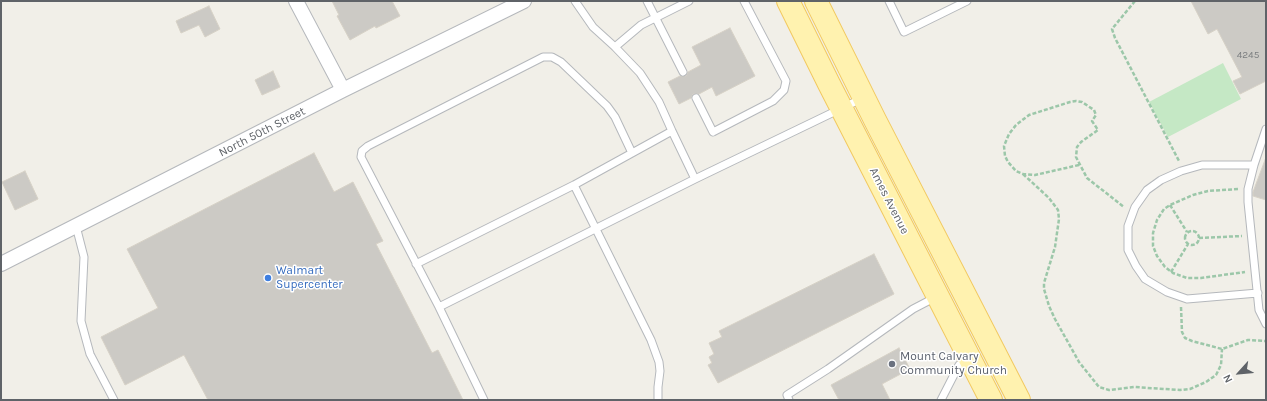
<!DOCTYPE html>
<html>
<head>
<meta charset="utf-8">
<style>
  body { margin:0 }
  #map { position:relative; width:1267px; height:401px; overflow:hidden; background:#f1efe8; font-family:Karla,sans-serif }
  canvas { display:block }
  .frame { position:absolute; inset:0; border:2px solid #5f6368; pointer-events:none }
  .north { position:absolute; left:1219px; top:353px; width:40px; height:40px; -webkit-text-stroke:3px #fff; paint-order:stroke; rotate:243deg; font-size:11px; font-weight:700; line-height:16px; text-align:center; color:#5f6368 }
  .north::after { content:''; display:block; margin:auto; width:14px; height:18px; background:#5f6368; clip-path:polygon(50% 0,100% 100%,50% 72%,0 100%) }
</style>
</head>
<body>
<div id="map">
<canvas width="1267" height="401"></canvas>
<div class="frame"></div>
<div class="north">N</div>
</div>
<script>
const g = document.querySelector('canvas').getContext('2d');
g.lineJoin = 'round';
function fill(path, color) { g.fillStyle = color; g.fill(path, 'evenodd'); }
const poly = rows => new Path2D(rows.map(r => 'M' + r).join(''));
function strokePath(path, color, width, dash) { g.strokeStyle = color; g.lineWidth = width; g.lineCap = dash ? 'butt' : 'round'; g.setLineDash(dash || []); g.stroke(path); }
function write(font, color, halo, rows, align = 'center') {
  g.font = font + ' Karla,sans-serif'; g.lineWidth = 3; g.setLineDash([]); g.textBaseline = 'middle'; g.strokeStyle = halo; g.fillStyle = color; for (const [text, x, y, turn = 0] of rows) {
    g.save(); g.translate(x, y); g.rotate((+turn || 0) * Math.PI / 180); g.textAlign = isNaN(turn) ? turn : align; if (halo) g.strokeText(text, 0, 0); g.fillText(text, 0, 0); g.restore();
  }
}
fill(poly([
  [1223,63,1241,99,1168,137,1149,102]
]), '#c5e8c5');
const building = poly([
  [332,1,392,1,400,16,376,28,375,26,350,40,337,16,339,15,332,1],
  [1191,1,1266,1,1266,81,1240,94,1233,81,1242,77,1217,29,1208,34,1191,1],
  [209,6,220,29,205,37,199,25,181,33,176,21,209,6],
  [730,28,755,76,716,96,712,87,699,94,693,94,691,98,679,104,668,82,680,76,686,76,688,72,701,65,692,47,730,28],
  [273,71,280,87,262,95,255,80,273,71],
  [314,153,334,192,353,182,383,241,376,244,432,353,438,350,463,400,208,400,184,355,125,385,101,337,158,308,127,249,314,153],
  [1265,160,1266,161,1266,200,1253,196,1253,192,1265,160],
  [25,171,38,199,15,210,2,182,25,171],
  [874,254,894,294,718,383,708,365,712,363,709,357,714,354,709,343,722,337,719,331,874,254],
  [899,348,910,369,882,384,890,400,839,400,831,385,899,348]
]);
fill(building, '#cccac5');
strokePath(building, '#d6d1c6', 1);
const service = poly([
  [575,1,593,27,615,47,640,73,659,102,672,131,695,179],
  [647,1,683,72],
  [889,1,904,32,967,1],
  [615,47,641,25,689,1],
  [696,98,713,132,773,101,784,90,786,81,744,1],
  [1266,129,1254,165,1248,189,1248,202,1259,310,1266,324],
  [1254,165,1202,165,1181,171,1161,180,1147,190,1135,207,1128,226,1128,250,1136,266,1145,279,1167,292,1187,299,1258,293],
  [574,185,651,340,659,362,660,371,658,387,658,400],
  [76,226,84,257,81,321,90,354,114,400],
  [416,264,574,185,672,131],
  [439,307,695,179,863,98],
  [484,400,439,307,361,157,362,151,368,146,543,57,552,57,561,62,607,106,615,117,632,153],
  [789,400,787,395,828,369,913,309,936,297],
  [941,400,959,365,969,360]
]);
const minor = poly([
  [296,1,343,90],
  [1,264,343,90,524,1]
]);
const primary = poly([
  [788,1,829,84,991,400],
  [816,1,875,120,1019,400]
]);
strokePath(service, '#b5b8bc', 9);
strokePath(minor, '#b5b8bc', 16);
strokePath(primary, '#f2c960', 24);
strokePath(poly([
  [1135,1,1112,29,1115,38,1179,161],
  [1079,165,1035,175,1023,174,1016,171,1008,162,1005,156,1004,146,1009,134,1016,125,1029,115,1070,102,1076,101,1082,102,1094,110,1096,115,1092,121,1098,130,1081,142,1077,147,1076,157,1087,178,1124,207],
  [1023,174,1049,198,1058,210,1059,219,1055,247,1044,283,1044,289,1049,306,1055,319,1079,362,1099,387,1109,390,1134,387,1180,390,1190,389,1206,382,1216,375,1221,365,1222,349],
  [1238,189,1208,191,1193,195,1170,205,1164,209,1157,220,1153,233,1153,246,1157,256,1165,267,1173,273,1187,278,1201,278,1245,272],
  [1170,205,1187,232],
  '1185 238a7 7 0 1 1 14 0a7 7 0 1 1-14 0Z',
  [1199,238,1242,236],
  [1171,272,1188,244],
  [1181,307,1182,332,1185,338,1192,341,1222,349,1248,340,1266,341]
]), '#9cc7a9', 2.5, [4, 2]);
strokePath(service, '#fff', 7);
strokePath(minor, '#fff', 14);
strokePath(primary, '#fff2af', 22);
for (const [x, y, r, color] of [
  [268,278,4,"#3f7fe0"],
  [892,364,4,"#6b7280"]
]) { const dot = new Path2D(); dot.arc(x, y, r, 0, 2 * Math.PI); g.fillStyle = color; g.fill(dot); strokePath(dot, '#fff', 1.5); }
write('10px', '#7a7d7f', null, [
  ["4245",1248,55]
]);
write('12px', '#5f6368', '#fff', [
  ["North 50th Street",262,132,-27],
  ["Ames Avenue",889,201,63]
]);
write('12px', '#366cbe', '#fff', [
  ["Walmart",276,271],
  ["Supercenter",276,285]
], 'left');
write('12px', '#5b616d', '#fff', [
  ["Mount Calvary",900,357],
  ["Community Church",900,371]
], 'left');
</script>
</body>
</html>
